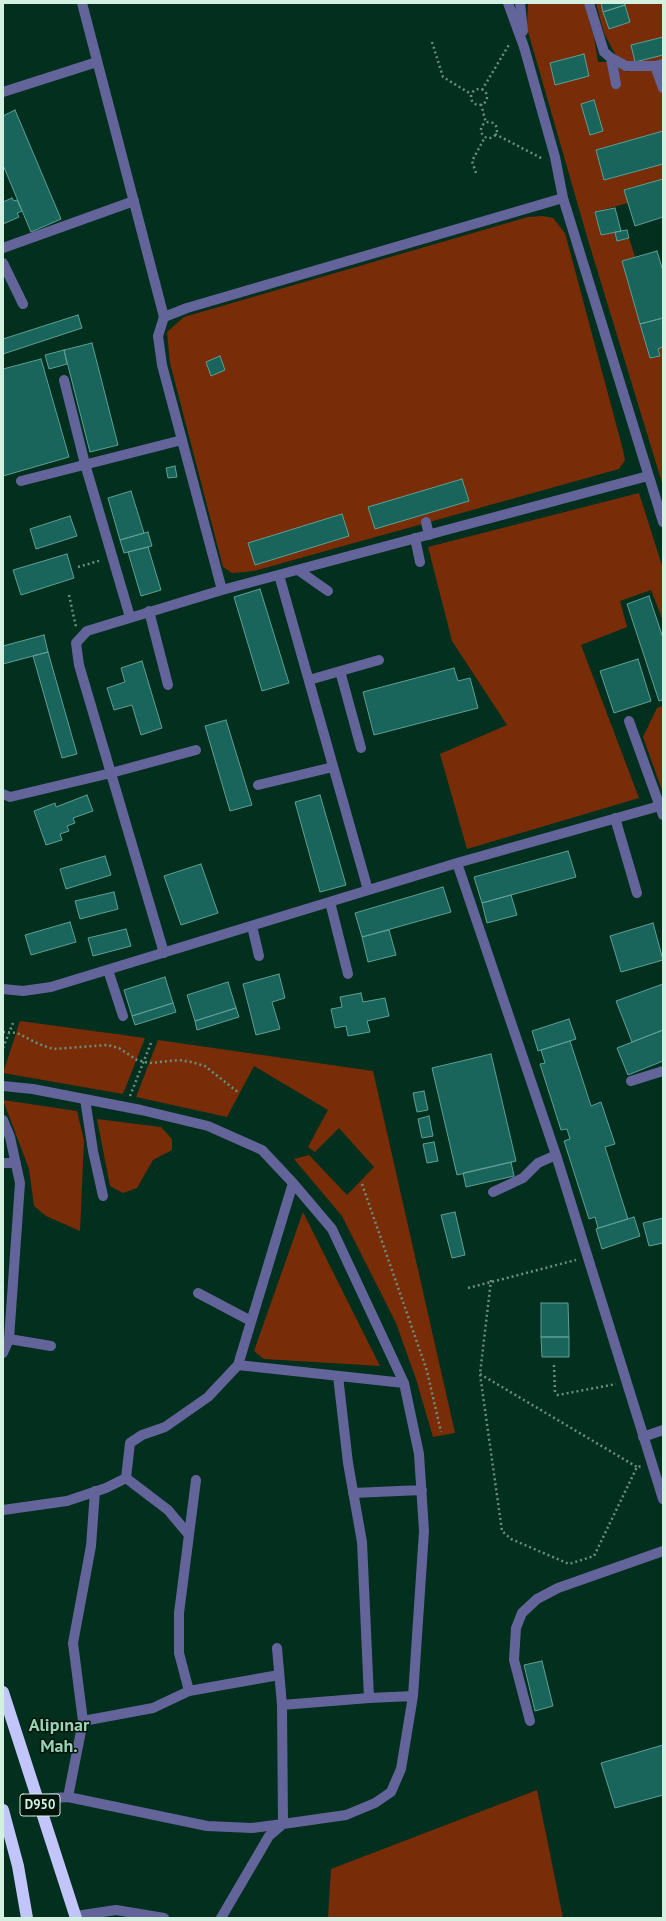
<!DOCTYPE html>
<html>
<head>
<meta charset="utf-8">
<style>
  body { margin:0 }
  #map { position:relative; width:666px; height:1921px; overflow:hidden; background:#032f1e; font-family:"PT Sans",sans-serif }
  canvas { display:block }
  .frame { position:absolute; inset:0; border:4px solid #d4f0e1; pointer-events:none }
</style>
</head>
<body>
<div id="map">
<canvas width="666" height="1921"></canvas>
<div class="frame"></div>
</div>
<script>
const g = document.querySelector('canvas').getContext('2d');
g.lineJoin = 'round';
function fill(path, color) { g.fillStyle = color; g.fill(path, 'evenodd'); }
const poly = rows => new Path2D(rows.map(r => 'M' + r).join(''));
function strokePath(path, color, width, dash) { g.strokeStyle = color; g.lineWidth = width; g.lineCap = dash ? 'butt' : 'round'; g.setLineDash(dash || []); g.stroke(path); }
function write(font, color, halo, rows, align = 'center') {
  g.font = font + ' "PT Sans",sans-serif'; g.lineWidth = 3; g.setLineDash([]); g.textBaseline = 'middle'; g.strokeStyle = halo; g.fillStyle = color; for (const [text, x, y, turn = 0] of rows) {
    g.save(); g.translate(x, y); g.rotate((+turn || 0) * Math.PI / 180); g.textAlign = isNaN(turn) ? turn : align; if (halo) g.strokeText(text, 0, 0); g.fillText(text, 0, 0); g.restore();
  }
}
fill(poly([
  [528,3,584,3,594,37,598,62,608,62,614,88,620,88,616,67,628,72,631,65,619,60,614,52,604,33,596,3,663,3,663,131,596,150,605,180,663,164,663,179,625,190,628,203,595,212,601,235,615,232,617,241,629,238,635,257,622,261,650,358,660,356,658,349,663,347,663,486,588,240,527,28],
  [543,216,553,218,565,233,623,450,625,460,619,469,254,571,232,573,223,567,170,363,167,332,184,317,528,217],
  [639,493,663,569,663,621,651,590,620,601,627,627,581,645,639,798,467,849,440,754,507,725,452,641,428,547],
  [663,706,663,793,643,737,657,708],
  [20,1021,145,1038,123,1094,3,1073],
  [158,1040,373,1071,455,1433,433,1437,416,1379,396,1323,342,1216,294,1159,309,1155,347,1195,374,1167,339,1128,315,1152,308,1147,328,1110,254,1066,227,1117,136,1097],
  [3,1100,77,1111,84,1140,80,1231,46,1216,34,1206,29,1169],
  [97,1119,161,1127,172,1139,172,1150,153,1160,137,1188,123,1193,110,1186],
  [303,1212,380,1366,264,1359,254,1351],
  [537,1790,563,1918,328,1918,331,1869]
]), '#782d08');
const building = poly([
  [601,3,625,3,625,5,603,12,601,3],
  [625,5,630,22,609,29,603,12,625,5],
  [663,37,663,55,635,62,631,45,663,37],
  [584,54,589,76,555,85,550,63,584,54],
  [594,100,603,131,590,135,581,104,594,100],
  [15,110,61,219,31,232,3,165,3,116,15,110],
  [663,131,663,164,604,180,596,150,663,131],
  [663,179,663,217,635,226,624,190,663,179],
  [12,198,14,201,17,200,22,211,17,213,19,217,3,224,3,202,12,198],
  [615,208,621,231,601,235,595,212,615,208],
  [627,230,629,238,617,241,615,232,627,230],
  [657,251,663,271,663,318,640,324,622,261,657,251],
  [78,315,82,328,3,354,3,339,78,315],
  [663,318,663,347,658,349,660,356,650,358,640,324,663,318],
  [92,343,118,445,90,452,64,350,92,343],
  [64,350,67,364,49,369,45,355,64,350],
  [220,356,225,370,211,376,206,362,220,356],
  [41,359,69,457,3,476,3,369,41,359],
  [175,466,177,477,168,478,166,468,175,466],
  [462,479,469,501,375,529,368,507,462,479],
  [131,491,144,533,120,540,108,498,131,491],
  [342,514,349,536,255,565,248,543,342,514],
  [70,516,77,536,36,549,30,529,70,516],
  [148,532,152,546,124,553,120,540,148,532],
  [148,547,161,590,141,596,128,552,148,547],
  [67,554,74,578,21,595,13,570,67,554],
  [260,589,289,683,262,691,234,597,260,589],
  [649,596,663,638,663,700,659,701,627,604,649,596],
  [44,635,48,652,3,664,3,646,44,635],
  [48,652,77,754,62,758,33,656,48,652],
  [638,659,651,701,614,713,600,671,638,659],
  [142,661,162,728,141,735,132,705,114,710,107,688,125,682,121,668,142,661],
  [454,668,458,681,470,678,478,708,374,735,363,692,454,668],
  [226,720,252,805,230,811,205,726,226,720],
  [87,795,93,811,73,818,75,823,67,826,69,831,60,834,62,840,46,845,34,811,55,803,56,807,87,795],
  [320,795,346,885,320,892,295,802,320,795],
  [568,851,576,877,482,903,474,877,568,851],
  [105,856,111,875,66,889,60,869,105,856],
  [201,864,218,913,181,925,164,876,201,864],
  [443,887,451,912,362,937,355,913,443,887],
  [114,892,118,909,80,919,75,901,114,892],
  [511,895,517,915,487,923,482,903,511,895],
  [70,922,76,942,31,955,25,935,70,922],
  [653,923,663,960,621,972,610,936,653,923],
  [126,929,131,946,93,956,88,938,126,929],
  [389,930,396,955,368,962,362,937,389,930],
  [279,974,285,998,272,1002,280,1029,256,1035,243,984,279,974],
  [165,977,173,1003,132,1016,124,990,165,977],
  [228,982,236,1008,195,1021,187,995,228,982],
  [663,984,663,1030,632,1042,616,1001,663,984],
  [361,993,363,1002,385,998,389,1016,367,1021,370,1032,348,1036,346,1026,335,1028,331,1009,342,1007,340,997,361,993],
  [173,1003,176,1012,135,1025,132,1016,173,1003],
  [236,1008,239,1017,197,1030,195,1021,236,1008],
  [569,1019,576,1039,538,1051,532,1031,569,1019],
  [663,1030,663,1061,628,1075,617,1048,663,1030],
  [570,1041,591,1106,601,1102,615,1144,605,1147,628,1219,598,1228,595,1217,589,1219,564,1141,570,1139,567,1129,561,1130,540,1064,545,1063,541,1050,570,1041],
  [491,1054,516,1161,457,1175,432,1068,491,1054],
  [424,1091,428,1110,417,1112,413,1093,424,1091],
  [429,1116,433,1136,422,1138,418,1119,429,1116],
  [434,1142,438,1161,427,1163,423,1144,434,1142],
  [511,1162,514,1176,466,1187,463,1173,511,1162],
  [455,1212,465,1255,452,1258,441,1215,455,1212],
  [634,1217,640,1236,602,1249,596,1229,634,1217],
  [663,1218,663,1243,649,1246,643,1223,663,1218],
  [541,1303,568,1303,569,1337,541,1337,541,1303],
  [541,1337,569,1337,569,1357,542,1357,541,1337],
  [542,1661,553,1706,535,1711,524,1665,542,1661],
  [663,1745,663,1795,615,1808,601,1763,663,1745]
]);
fill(building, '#19645b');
strokePath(building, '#5ea095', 1);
strokePath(poly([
  [432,42,443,77,471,94],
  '471 97a8 8 0 1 1 16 0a8 8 0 1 1-16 0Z',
  [482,90,510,43],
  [481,104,486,123],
  '481 130a8 8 0 1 1 16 0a8 8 0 1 1-16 0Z',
  [495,134,543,159],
  [476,173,472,161,485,137],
  [78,567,102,560],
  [69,595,76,627],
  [3,1032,17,1033,39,1044,53,1049,107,1045,119,1048,137,1060,149,1063,179,1060,191,1062,205,1066,239,1093],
  [3,1048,13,1023],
  [130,1096,151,1043],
  [362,1184,427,1371,441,1432],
  [491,1280,480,1374,502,1531,511,1539,569,1564,594,1556,637,1467,642,1466],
  [468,1288,576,1260],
  [554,1365,555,1392,558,1395,616,1384],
  [480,1374,637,1467]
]), '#6b8f7f', 2.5, [2, 3]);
strokePath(poly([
  [82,3,164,317],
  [508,3,524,47,555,157,563,198,663,522],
  [520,3,523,31],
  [589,3,604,52,611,58,626,66,655,66,663,64],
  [611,58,616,84],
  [655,66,663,88],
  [3,92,97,62],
  [3,248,134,201],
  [3,263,23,304],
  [64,380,85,464,130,617],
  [21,481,182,440],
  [426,522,429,535],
  [415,538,420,562],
  [298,570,328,591],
  [279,575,368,890],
  [222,590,162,365,158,336,164,317,187,308,563,198],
  [149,611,168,685],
  [340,671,361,748],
  [309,680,379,660],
  [629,721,663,815],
  [258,785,333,767],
  [3,794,10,797,111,773,196,750],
  [615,818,637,893],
  [457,863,556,1155,663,1499],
  [330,902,348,974],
  [252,926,259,956],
  [164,953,79,665,76,643,87,631,222,590,648,476],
  [108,970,123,1016],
  [3,989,23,991,51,987,457,863,663,805],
  [631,1081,663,1071],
  [3,1086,33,1089,141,1110,208,1126,262,1150,293,1183,332,1229,404,1383,419,1454,424,1531,413,1696,401,1769,391,1792,375,1803,346,1815,283,1824,269,1836,221,1918],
  [85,1099,93,1151,103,1196],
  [3,1120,10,1137,20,1183,9,1339,3,1353],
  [3,1163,16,1163],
  [493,1192,523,1178,538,1163,556,1155],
  [198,1293,251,1321],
  [9,1339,51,1346],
  [238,1365,404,1383],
  [338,1376,348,1463,362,1542,369,1698],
  [643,1437,663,1430],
  [126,1478,130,1443,142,1435,165,1427,208,1397,238,1365,293,1183],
  [353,1493,422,1490],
  [3,1510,67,1501,106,1488,126,1478,168,1510,189,1535],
  [189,1691,179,1653,179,1613,196,1480],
  [282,1705,369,1698,413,1696],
  [83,1721,153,1708,189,1691,279,1675],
  [530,1721,514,1660,516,1628,522,1613,537,1599,558,1588,663,1551],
  [68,1797,83,1721,73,1643,91,1546,95,1491],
  [39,1799,68,1797,207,1826,252,1828,283,1824,282,1705,277,1648],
  [76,1916,116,1910,164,1918]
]), '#636499', 10);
strokePath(poly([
  [3,1692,76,1918],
  [3,1810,18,1866,27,1918]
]), '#c2c5f9', 12);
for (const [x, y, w] of [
  [40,1805,40]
]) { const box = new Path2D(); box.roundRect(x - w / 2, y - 11, w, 22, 3); g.fillStyle = '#01140b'; g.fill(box); strokePath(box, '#d4f0e1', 1); }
write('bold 13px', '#d4f0e1', null, [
  ["D950",40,1805]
]);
write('bold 18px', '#9ad2b6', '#01140b', [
  ["Alipınar",59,1726],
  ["Mah.",59,1747]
]);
</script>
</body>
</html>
